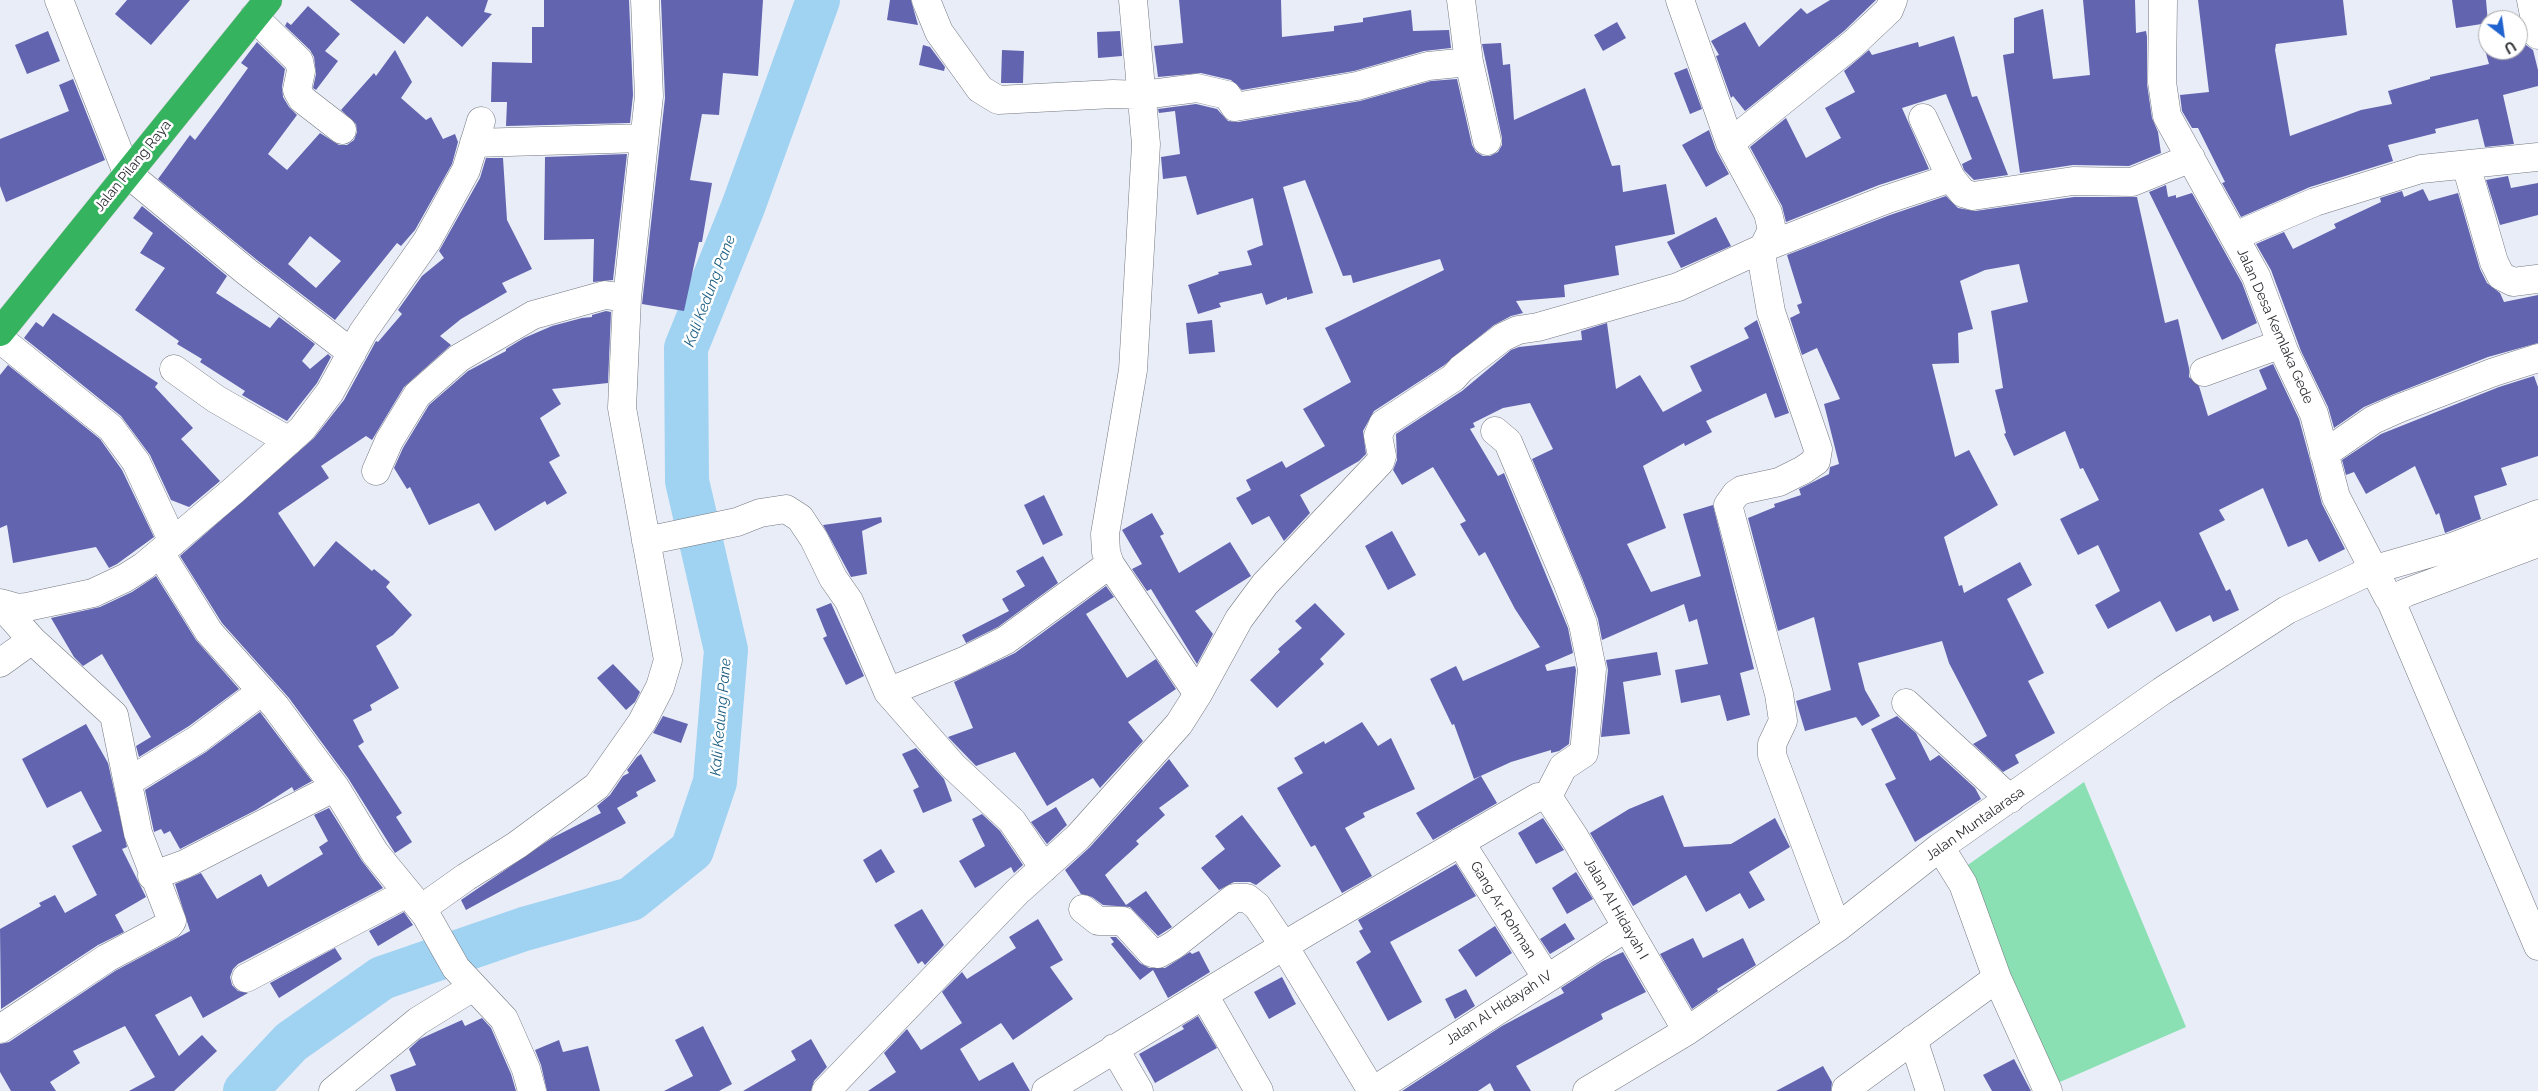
<!DOCTYPE html>
<html>
<head>
<meta charset="utf-8">
<style>
  body { margin:0 }
  #map { position:relative; width:2538px; height:1091px; overflow:hidden; background:#e9edf8; font-family:Raleway,sans-serif }
  canvas { display:block }
  .north { position:absolute; left:2478px; top:10px; width:50px; height:50px; box-sizing:border-box; background:#fff; border:1px solid #aaabac; border-radius:50%; rotate:150deg; font-size:14px; font-weight:700; line-height:20px; text-align:center; color:#2b2c30 }
  .north::after { content:''; display:block; margin:auto; width:18px; height:22px; background:#2063cf; clip-path:polygon(50% 0,100% 100%,50% 72%,0 100%) }
</style>
</head>
<body>
<div id="map">
<canvas width="2538" height="1091"></canvas>
<div class="north">U</div>
</div>
<script>
const g = document.querySelector('canvas').getContext('2d');
g.lineJoin = 'round';
function fill(path, color) { g.fillStyle = color; g.fill(path, 'evenodd'); }
const poly = rows => new Path2D(rows.map(r => 'M' + r).join(''));
function strokePath(path, color, width, dash) { g.strokeStyle = color; g.lineWidth = width; g.lineCap = dash ? 'butt' : 'round'; g.setLineDash(dash || []); g.stroke(path); }
function write(font, color, halo, rows, align = 'center') {
  g.font = font + ' Raleway,sans-serif'; g.lineWidth = 5; g.setLineDash([]); g.textBaseline = 'middle'; g.strokeStyle = halo; g.fillStyle = color; for (const [text, x, y, turn = 0] of rows) {
    g.save(); g.translate(x, y); g.rotate((+turn || 0) * Math.PI / 180); g.textAlign = isNaN(turn) ? turn : align; if (halo) g.strokeText(text, 0, 0); g.fillText(text, 0, 0); g.restore();
  }
}
fill(poly([
  [2084,782,2186,1027,2053,1085,1965,867]
]), '#8be0b3');
strokePath(poly([
  [245,1091,291,1042,382,978,524,929,631,899,692,850,715,782,726,650,687,481,686,348,743,207,818,0]
]), '#a0d2f2', 44);
fill(poly([
  [127,0,190,0,151,45,115,14],
  [350,0,488,0,484,12,492,14,462,47,427,16,404,44],
  [544,0,629,0,633,95,630,123,506,126,507,102,491,102,492,62,532,63,532,27,544,27],
  [661,0,763,0,758,76,723,73,719,115,702,114,690,180,712,183,702,242,699,242,684,311,642,304,665,98],
  [890,0,911,0,918,25,887,20],
  [1179,0,1281,0,1282,37,1334,31,1334,26,1363,22,1363,18,1411,10,1413,31,1449,30,1451,48,1424,51,1354,71,1242,90,1231,80,1201,73,1158,77,1154,46,1183,43],
  [1830,0,1876,0,1844,31,1745,111,1733,96,1731,98,1716,56,1719,55,1711,41,1745,22,1759,47,1801,8,1807,14],
  [2083,0,2135,0,2136,33,2146,31,2147,37,2147,84,2152,118,2158,132,2161,153,2129,166,2073,165,2020,173,2003,55,2014,53,2014,18,2043,9,2053,79,2090,75],
  [2198,0,2343,0,2347,35,2276,44,2275,50,2290,136,2361,110,2392,104,2388,91,2430,79,2430,77,2489,64,2483,43,2488,42,2488,50,2518,50,2518,34,2522,33,2526,45,2533,50,2538,70,2538,86,2503,95,2514,144,2485,147,2478,119,2435,129,2436,133,2388,145,2393,161,2310,187,2241,217,2222,183,2225,182,2198,128,2192,128,2182,111,2180,95,2209,92],
  [2452,0,2486,0,2488,23,2456,28],
  [308,6,340,34,325,51,338,61,316,90,313,88,316,74,314,57,310,50,285,26,287,22,291,25],
  [1617,22,1626,38,1603,51,1594,35],
  [48,31,60,61,27,74,15,45],
  [1120,31,1122,56,1098,58,1097,32],
  [1954,36,1972,97,1977,96,2008,175,1974,180,1964,170,1962,164,1972,159,1946,94,1902,108,1929,169,1879,185,1786,222,1782,206,1750,147,1786,118,1806,158,1841,138,1825,108,1855,92,1844,71,1869,50,1872,55,1918,42,1919,47],
  [257,42,285,69,282,87,283,97,289,107,297,115,268,154,287,170,320,133,339,145,347,145,354,140,357,132,356,124,341,110,374,73,376,76,395,50,412,82,401,98,426,120,431,117,443,139,455,134,458,142,452,164,415,230,401,246,397,243,335,320,257,260,158,179,190,135,195,140,219,108,248,68,241,63],
  [310,236,341,261,316,288,288,264],
  [1501,43,1503,65,1510,64,1514,120,1585,88,1612,166,1620,165,1623,192,1666,184,1675,234,1615,246,1619,275,1564,285,1565,297,1516,301,1523,313,1511,316,1494,325,1443,366,1374,411,1363,431,1366,454,1359,461,1300,495,1310,513,1284,541,1269,516,1252,525,1236,498,1251,490,1246,480,1282,461,1286,468,1325,446,1303,409,1351,382,1325,328,1444,270,1440,259,1353,283,1351,275,1343,276,1305,180,1283,187,1313,293,1287,300,1287,297,1266,305,1262,293,1219,303,1221,307,1198,314,1188,285,1219,274,1218,272,1252,265,1247,251,1263,245,1253,198,1197,215,1186,176,1163,179,1161,157,1180,154,1175,111,1159,113,1158,109,1196,104,1217,109,1228,121,1238,122,1360,101,1431,81,1457,79,1472,145,1476,152,1483,156,1490,156,1498,152,1502,145,1502,138,1482,44],
  [923,45,930,47,945,67,944,71,919,65],
  [1002,50,1024,51,1023,83,1001,83],
  [1687,68,1702,109,1690,114,1674,73],
  [73,79,105,160,6,202,0,186,0,139,69,111,59,85],
  [1709,130,1716,150,1729,174,1706,187,1682,145],
  [627,154,613,280,593,282,594,239,544,240,545,157],
  [486,158,503,158,507,220,532,269,502,283,507,292,461,319,440,336,451,345,404,387,372,440,366,436,321,466,329,478,278,513,314,567,336,541,372,571,374,569,390,582,386,587,412,615,393,635,376,646,399,688,370,705,372,710,353,720,364,742,358,746,402,813,396,817,412,842,395,853,348,778,289,698,222,623,180,556,314,438,344,400,376,341,378,342,402,314,398,310,422,276,444,258,439,251,480,178],
  [2508,176,2511,188,2538,183,2538,215,2500,225,2486,180],
  [2166,185,2168,197,2176,195,2176,198,2192,193,2242,283,2257,323,2222,340,2149,192],
  [2423,189,2429,201,2458,193,2480,269,2487,283,2500,293,2504,302,2538,295,2538,343,2488,357,2394,394,2364,407,2334,428,2328,407,2301,351,2271,270,2256,244,2284,232,2293,249,2336,228,2334,224,2381,202,2380,198,2402,191,2404,197],
  [1946,196,1958,208,1975,211,2074,197,2137,197,2165,323,2178,319,2189,368,2189,377,2199,386,2208,416,2267,389,2259,370,2273,364,2299,419,2322,504,2345,549,2319,562,2307,539,2288,547,2263,488,2219,510,2225,520,2199,533,2226,591,2230,589,2239,610,2213,622,2210,615,2176,632,2160,601,2108,629,2095,605,2120,591,2098,545,2078,555,2060,519,2099,500,2083,468,2080,469,2065,431,2014,456,2004,434,2006,433,1995,390,2003,388,1991,311,2028,302,2019,264,1985,270,1960,281,1973,329,1958,333,1959,363,1932,364,1955,457,1969,450,1998,505,1944,537,1959,586,1962,585,1964,593,2020,562,2032,585,2007,599,2044,673,2028,681,2055,733,2015,755,2019,763,2003,772,1973,744,1987,736,1949,663,1942,641,1858,663,1865,690,1880,716,1862,726,1856,717,1805,731,1796,701,1831,690,1814,617,1778,631,1748,518,1775,507,1774,504,1801,495,1799,489,1829,474,1830,467,1839,464,1824,404,1840,399,1817,348,1802,355,1790,318,1800,313,1797,305,1802,303,1787,255,1890,215],
  [142,206,227,276,216,293,270,328,279,317,315,344,302,361,310,369,328,354,331,357,317,383,287,421,242,395,245,391,200,362,202,359,177,344,179,341,135,310,165,268,140,253,153,233,133,218],
  [1716,217,1731,246,1681,268,1667,242],
  [606,311,611,312,608,383,552,389,561,404,540,418,560,456,549,462,567,493,547,505,545,501,495,531,479,503,429,525,410,487,407,489,394,468,403,448,429,405,468,371,506,351,506,349,524,338,552,326,582,318,592,317,592,315],
  [53,313,158,383,155,387,193,428,181,439,220,481,189,507,171,500,150,455,121,416,24,338,36,322,43,327],
  [1212,320,1215,352,1189,354,1186,323],
  [1757,320,1789,413,1775,418,1766,393,1706,421,1712,432,1685,446,1684,443,1643,466,1666,528,1627,544,1651,592,1701,576,1683,514,1713,505,1754,669,1740,673,1750,715,1727,721,1720,695,1681,703,1675,670,1708,664,1697,619,1689,622,1684,604,1602,640,1598,619,1582,578,1532,459,1553,449,1530,403,1503,408,1473,423,1475,427,1470,429,1498,476,1504,473,1568,628,1573,653,1545,665,1547,671,1575,666,1576,670,1569,744,1559,751,1551,753,1551,750,1511,762,1474,779,1454,724,1452,725,1430,679,1456,666,1463,681,1540,647,1515,609,1485,552,1479,556,1460,524,1466,521,1433,467,1402,485,1393,470,1397,460,1396,434,1462,391,1511,350,1519,347,1582,340,1581,331,1607,323,1616,389,1640,375,1663,412,1702,391,1690,366,1749,338,1744,328],
  [8,365,100,439,122,470,154,537,117,564,109,568,96,547,13,563,7,525,0,528,0,375],
  [2534,376,2538,387,2538,456,2501,468,2507,485,2474,496,2481,519,2445,533,2439,513,2436,515,2415,466,2366,494,2354,472,2346,475,2342,460,2381,434,2499,387],
  [1044,495,1063,535,1043,545,1024,505],
  [1152,513,1164,534,1160,536,1179,573,1230,542,1251,576,1195,611,1213,634,1197,664,1151,589,1147,591,1132,569,1142,564,1122,530],
  [881,517,882,522,862,531,867,574,851,577,823,525],
  [1392,531,1416,575,1388,590,1365,546],
  [1043,556,1058,583,998,627,966,643,962,635,1009,611,1002,599,1025,586,1016,571],
  [156,576,196,640,239,689,189,726,139,757,136,746,151,737,102,654,83,666,74,657,51,618,100,607,132,592],
  [1106,586,1114,597,1086,614,1127,678,1156,659,1176,689,1128,722,1143,741,1100,788,1093,778,1047,806,1015,752,976,766,948,737,973,728,954,682,1015,653],
  [831,603,864,676,846,685,823,638,827,636,816,609],
  [1315,603,1345,634,1320,659,1324,664,1277,708,1250,680,1280,652,1278,649,1302,628,1295,621],
  [1657,652,1661,675,1623,682,1630,734,1601,737,1608,670,1606,660],
  [613,664,640,692,635,702,626,710,597,678],
  [260,712,312,781,294,791,292,787,256,810,180,849,170,831,164,834,161,829,154,832,145,790,206,752],
  [663,716,688,724,681,743,653,733],
  [1897,716,1916,733,1930,761,1939,755,1975,788,1981,799,1915,842,1885,784,1896,779,1871,729],
  [1362,722,1378,746,1391,738,1415,789,1363,813,1365,817,1345,828,1372,876,1342,893,1315,845,1311,847,1277,788,1303,773,1294,758,1324,741,1325,744],
  [86,724,108,763,127,847,122,849,146,897,115,915,124,932,98,945,1,1009,0,929,41,906,39,903,55,895,65,913,97,895,72,846,102,831,81,791,47,808,22,759],
  [916,748,944,779,952,801,923,813,913,790,919,787,902,754],
  [641,754,656,781,636,792,638,796,617,808,626,823,466,910,461,900,552,838,601,813,597,806,610,795,623,776,629,773,627,770,637,757],
  [1169,759,1189,786,1159,808,1165,815,1136,841,1139,844,1105,875,1126,905,1146,891,1172,927,1158,936,1130,907,1103,905,1092,897,1081,894,1065,870,1090,847],
  [1481,776,1497,803,1433,840,1416,813],
  [1663,795,1684,847,1731,844,1775,818,1790,847,1749,872,1765,900,1749,909,1740,893,1706,912,1686,875,1633,906,1590,833,1629,809],
  [1056,807,1067,825,1047,844,1031,822],
  [329,808,362,861,383,888,238,964,233,969,230,977,232,985,238,991,248,993,203,1018,191,996,155,1015,179,1056,202,1035,217,1051,174,1091,129,1091,155,1077,125,1026,73,1051,80,1063,50,1082,56,1091,11,1091,0,1072,0,1044,9,1042,115,971,190,931,175,884,201,873,217,899,261,874,268,887,323,854,319,847,328,841,314,815],
  [982,814,1000,831,1023,865,1014,873,1011,867,975,888,959,861,985,846,972,819],
  [1242,815,1281,866,1256,885,1250,882,1234,882,1219,890,1201,868,1225,849,1215,836],
  [1543,818,1564,850,1536,864,1518,833],
  [881,849,895,872,876,883,863,860],
  [1456,864,1476,896,1390,942,1422,1002,1388,1021,1356,962,1371,952,1359,931,1363,929,1358,920],
  [1576,872,1593,899,1567,914,1552,888],
  [922,909,944,945,925,965,922,961,918,964,894,925],
  [404,912,413,925,378,946,369,931],
  [1038,919,1063,960,1050,967,1073,999,1013,1040,1001,1023,960,1049,979,1081,1013,1062,1030,1091,868,1091,896,1072,884,1053,907,1029,921,1050,962,1023,942,992,962,972,967,979,1016,948,1009,937],
  [1565,923,1575,939,1550,954,1540,939],
  [1495,926,1512,953,1476,977,1458,950],
  [1110,937,1116,937,1140,963,1149,968,1165,968,1190,952,1192,954,1199,951,1210,972,1168,998,1153,970,1140,980,1111,944,1114,942],
  [1693,938,1703,958,1743,938,1756,965,1717,989,1718,991,1692,1009,1660,954],
  [335,948,342,959,279,998,270,983],
  [1623,952,1646,992,1601,1014,1603,1019,1516,1066,1531,1091,1494,1091,1490,1083,1478,1091,1402,1091,1502,1026,1564,993,1561,988,1603,961],
  [1282,977,1296,1004,1269,1019,1254,992],
  [1466,989,1475,1006,1455,1019,1445,999],
  [1198,1016,1217,1048,1155,1083,1139,1054,1184,1029,1182,1026],
  [482,1018,491,1028,511,1074,516,1091,396,1091,390,1075,416,1065,409,1049,420,1039,462,1020,465,1026],
  [703,1026,732,1084,719,1091,664,1091,693,1076,675,1040],
  [811,1039,827,1067,814,1081,811,1091,743,1091,796,1060,791,1051],
  [559,1040,563,1052,588,1046,600,1091,547,1091,541,1065,535,1050],
  [2014,1059,2031,1091,1992,1091,1983,1075],
  [1823,1066,1832,1082,1831,1091,1776,1091]
]), '#6264af');
const minor = poly([
  [59,0,127,173,247,272,352,353],
  [926,0,939,32,980,89,998,100,1113,94,1143,95,1197,88,1227,95,1235,107,1357,86,1428,66,1469,62],
  [1133,0,1146,144,1133,370,1105,534,1106,552,1110,564,1198,694],
  [1461,0,1469,62,1487,141],
  [1680,0,1730,143,1768,213,1772,230,1763,248,1762,260,1771,312,1818,449,1816,461,1803,470,1779,482,1742,490,1736,494,1728,505,1779,694,1783,721,1772,744,1772,755,1837,928],
  [2163,0,2162,82,2167,116,2256,276,2284,351,2314,414,2336,497,2388,597,2391,601,2405,593,2538,543],
  [2531,0,2538,35],
  [254,17,299,61,301,71,297,90,302,99,342,130],
  [1923,118,1951,178,1963,193,1973,196,2073,181,2132,182,2191,158],
  [474,143,644,138],
  [1730,143,1854,43,1889,10,1893,0],
  [2466,165,2494,262,2501,276,2513,282,2537,279],
  [2235,236,2315,202,2421,169,2538,157],
  [0,339,111,428,136,462,173,542],
  [174,369,216,399,289,441],
  [2204,372,2281,344],
  [1495,431,1508,442,1568,584,1583,624,1592,669,1584,753,1563,767,1547,798],
  [2324,454,2373,420,2400,408,2494,372,2538,358],
  [376,471,389,441,417,395,459,358,533,315,605,295,627,298],
  [646,541,737,522,760,513,786,509,800,518,814,539,833,578,849,601,888,692,953,766,1012,821,1044,868],
  [160,553,209,632,276,707,335,787,375,853,426,915,456,968,504,1019,526,1069,532,1091],
  [2391,601,2538,946],
  [0,603,18,608,27,607,93,593,125,578,144,566,233,491,302,429,330,392,363,332,427,241,466,170,481,121],
  [0,604,32,640,114,715,138,833,172,921,169,925,107,958,0,1029],
  [0,663,32,640],
  [888,692,964,661,1006,640,1110,564],
  [1906,703,2010,799],
  [128,782,198,739,262,691],
  [1460,842,1546,977],
  [1940,847,1963,884,1997,978,2048,1091],
  [152,876,185,864,335,787],
  [421,909,466,877,517,845,597,786,642,722,660,687,668,660,622,408,627,298,649,96,645,0],
  [1083,909,1098,921,1123,921,1152,953,1158,954,1174,945,1234,898,1247,898,1257,906,1284,946,1372,1091],
  [246,978,407,893],
  [1204,995,1259,1091],
  [1913,1039,1930,1091],
  [1114,1048,1139,1091],
  [1846,1089,1997,978],
  [333,1091,418,1021,473,987],
  [826,1091,1017,892,1078,837,1179,724,1198,694,1239,619,1265,584,1380,462,1382,456,1378,436,1383,424,1453,378,1461,369,1503,337,1518,330,1538,327,1678,287,1763,248,1885,200,1951,178],
  [1046,1091,1305,933,1538,797,1547,798,1552,803,1575,838,1687,1031],
  [1373,1091,1627,927],
  [1587,1091,1687,1031,1837,928,1940,847,2162,691,2287,610,2372,570,2452,547,2538,514]
]);
const highway = poly([
  [0,332,268,0]
]);
strokePath(minor, '#747881', 29);
strokePath(highway, '#cccccd', 29);
strokePath(minor, '#fff', 28);
strokePath(highway, '#36b35f', 28);
write('14px', '#2b2c30', '#fff', [
  ["Jalan Pilang Raya",133,166,-51],
  ["Jalan Desa Kemlaka Gede",2275,326,66],
  ["Jalan Muntalarasa",1975,824,-35],
  ["Jalan Al Hidayah I",1616,909,60],
  ["Gang Ar. Rohman",1503,910,58],
  ["Jalan Al Hidayah IV",1499,1008,-33]
]);
write('italic 15px', '#1b5e82', '#fff', [
  ["Kali Kedung Pane",710,291,-69],
  ["Kali Kedung Pane",721,717,-85]
]);
</script>
</body>
</html>
